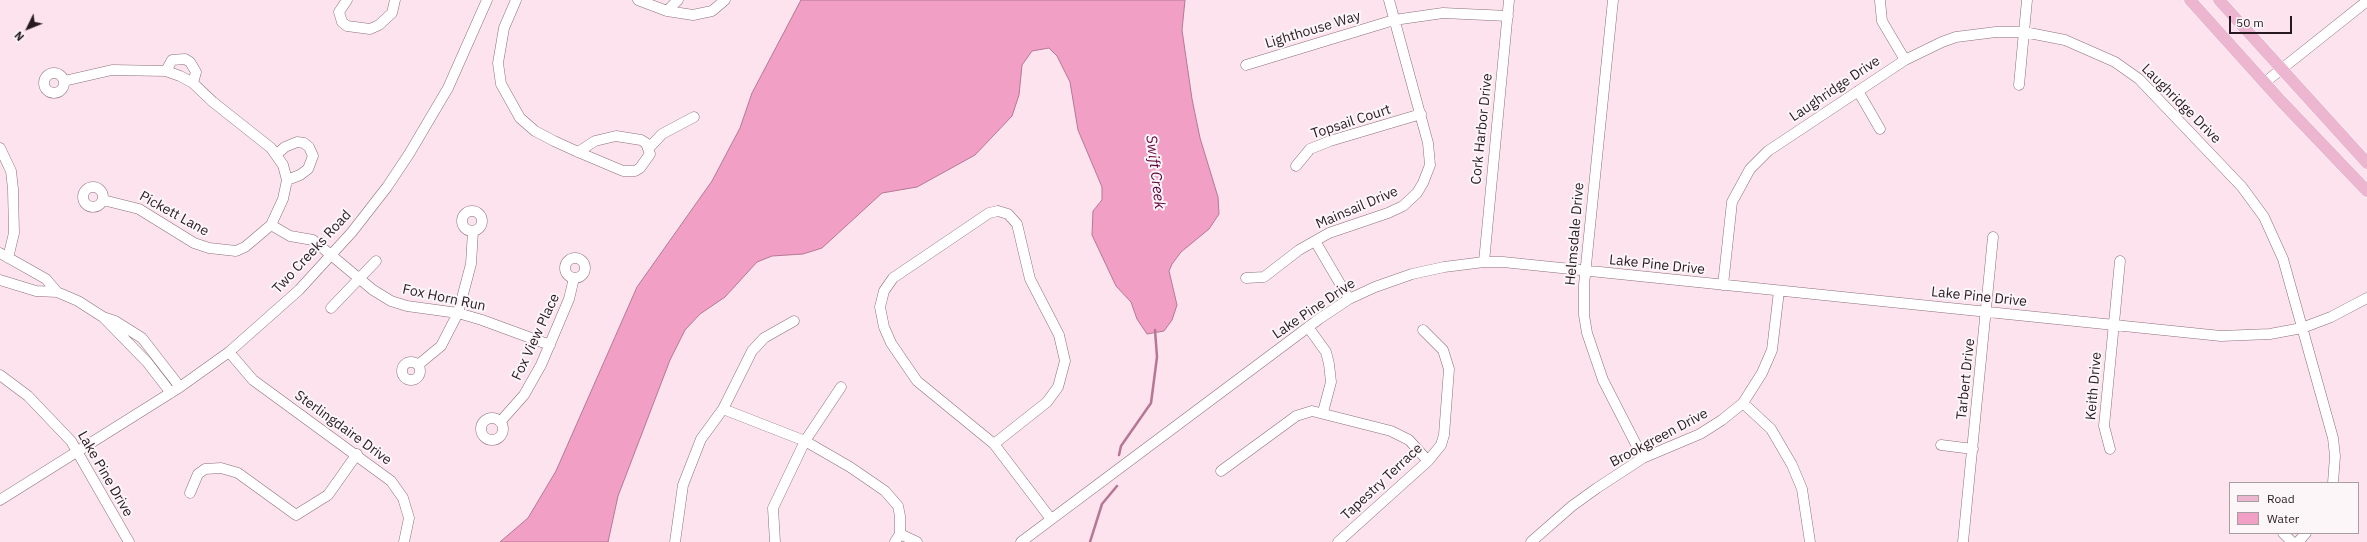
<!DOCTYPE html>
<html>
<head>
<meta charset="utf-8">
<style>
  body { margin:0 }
  #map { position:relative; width:2367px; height:542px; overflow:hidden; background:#fde3ee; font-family:"IBM Plex Sans",sans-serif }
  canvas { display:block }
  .legend { position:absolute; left:2229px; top:482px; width:130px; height:52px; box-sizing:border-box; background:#fdf6f9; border:1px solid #a79ea2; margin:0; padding:5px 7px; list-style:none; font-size:12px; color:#261a20 }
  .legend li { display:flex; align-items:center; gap:8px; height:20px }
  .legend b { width:20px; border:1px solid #a79ea2 }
  .north { position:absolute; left:8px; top:8px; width:40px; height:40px; -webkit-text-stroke:3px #fdf6f9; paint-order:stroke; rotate:227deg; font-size:11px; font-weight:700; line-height:16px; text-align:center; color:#261a20 }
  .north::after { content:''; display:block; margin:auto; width:14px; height:18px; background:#261a20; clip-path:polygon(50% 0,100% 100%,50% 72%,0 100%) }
  .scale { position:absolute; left:2229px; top:16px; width:63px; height:18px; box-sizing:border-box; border:2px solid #261a20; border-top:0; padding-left:5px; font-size:12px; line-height:14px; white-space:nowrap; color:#261a20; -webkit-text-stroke:3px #fdf6f9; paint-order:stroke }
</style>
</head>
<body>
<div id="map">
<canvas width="2367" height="542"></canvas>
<ul class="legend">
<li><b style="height:5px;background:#ecb6d0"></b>Road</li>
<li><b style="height:11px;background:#f29fc6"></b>Water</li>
</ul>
<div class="north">N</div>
<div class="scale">50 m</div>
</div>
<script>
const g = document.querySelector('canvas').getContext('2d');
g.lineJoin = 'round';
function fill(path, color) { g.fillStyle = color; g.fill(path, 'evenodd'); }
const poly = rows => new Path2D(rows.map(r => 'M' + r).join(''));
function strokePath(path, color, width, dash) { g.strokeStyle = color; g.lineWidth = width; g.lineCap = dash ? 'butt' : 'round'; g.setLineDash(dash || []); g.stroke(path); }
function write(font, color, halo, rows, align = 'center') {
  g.font = font + ' "IBM Plex Sans",sans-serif'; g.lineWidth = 4; g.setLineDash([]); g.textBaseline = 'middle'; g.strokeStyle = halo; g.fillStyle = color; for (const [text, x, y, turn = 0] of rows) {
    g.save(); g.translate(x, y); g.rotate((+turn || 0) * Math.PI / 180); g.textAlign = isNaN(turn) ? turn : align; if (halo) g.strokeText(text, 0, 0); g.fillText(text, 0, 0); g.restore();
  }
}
const water = poly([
  [801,0,1185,0,1182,30,1192,99,1200,138,1218,197,1219,214,1209,229,1181,252,1172,264,1169,271,1177,305,1172,320,1164,331,1147,334,1137,319,1131,302,1116,286,1092,235,1093,211,1102,200,1102,187,1078,130,1070,82,1057,56,1049,48,1032,51,1022,65,1019,95,1012,116,975,155,917,187,882,193,822,248,803,254,772,256,757,262,725,297,700,314,685,330,670,360,618,496,608,542,500,542,528,518,556,471,637,287,712,181,740,128,752,93,801,0]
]);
fill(water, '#f29fc6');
strokePath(water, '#b57794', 1);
strokePath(poly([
  [1119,455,1121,446,1151,403,1157,357,1155,330],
  [1090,542,1102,504,1117,486]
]), '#b57794', 2.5);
const minor = poly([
  [347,0,339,12,342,22,347,26,370,29,379,25,392,13,395,0],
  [516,0,504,28,498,63,501,84,520,118,535,131,554,141,578,152,623,171,635,171,640,168,650,154,646,143,641,140,616,136,595,141,578,152],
  [638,0,667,11,693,15,712,11,725,0],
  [1613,0,1584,285,1584,315,1587,333,1603,380,1643,458],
  [1880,1,1882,21,1905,60],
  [667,11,678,0],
  [1246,65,1394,20,1443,13,1508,16],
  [166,71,172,60,185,59,190,62,196,72,193,83],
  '44 83a10 10 0 1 1 20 0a10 10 0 1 1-20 0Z',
  [64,81,112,70,166,71,180,76,193,83,213,102,271,148,283,165,287,180,283,199,271,225,245,247,236,251,209,248,194,243,139,209,103,200],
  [2264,83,2367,1],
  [2019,85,2027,0],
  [1858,91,1880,129],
  [0,148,11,171,13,189,14,233,8,258],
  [649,148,662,134,694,117],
  [277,154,285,147,297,142,304,143,309,147,313,156,308,169,300,175,287,180],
  [1296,166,1310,149,1330,141,1421,114],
  '83 197a10 10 0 1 1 20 0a10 10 0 1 1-20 0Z',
  '462 221a10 10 0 1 1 20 0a10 10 0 1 1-20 0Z',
  [998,211,1008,214,1017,224,1030,279,1059,335,1065,361,1058,387,1047,402,994,444,917,381,891,343,884,327,880,307,884,291,893,278,989,213,998,211],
  [271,225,290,236,313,240,373,290,391,301,407,306,458,313,482,320,550,345],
  [1315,241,1349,299],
  [0,253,46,279,57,292,78,301,103,317,115,321,142,338,180,387],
  '565 268a10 10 0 1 1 20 0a10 10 0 1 1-20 0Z',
  [1484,262,1509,0],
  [1246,278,1264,277,1299,250,1329,233,1388,213,1403,206,1417,193,1423,183,1430,165,1428,143,1389,0],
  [0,280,36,291,57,292],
  [1723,285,1732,202,1750,169,1768,151,1905,60,1942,42,1956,37,1996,32,2024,32,2065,40,2115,62,2139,79,2242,187,2264,217,2283,259,2333,438,2335,456,2333,483],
  [331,308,376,261],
  [103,317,147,362,171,393],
  [1308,327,1326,352,1329,364,1331,382,1323,412],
  [229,352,253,380,391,481,403,498,409,518,404,542],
  '402 371a9 9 0 1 1 18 0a9 9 0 1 1-18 0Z',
  [418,365,441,346,458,313,471,264,473,231],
  [0,375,28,396,71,441,129,542],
  [1743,403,1771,429,1792,465,1802,489,1810,542],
  [723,409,805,441,850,467,885,491,898,506,900,516,900,534,895,542],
  '481 429a11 11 0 1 1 22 0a11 11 0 1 1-22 0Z',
  [500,422,524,395,541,365,569,299,574,278],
  [994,444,1051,519],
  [1941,445,1973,449],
  [2110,449,2104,426,2120,261],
  [1221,471,1288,422,1296,416,1312,411,1391,431,1409,440,1428,461],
  [190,493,198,474,205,469,221,468,238,473,296,515,328,495,357,454],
  [0,500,180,387,229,352,299,290,352,232,387,187,409,154,448,88,487,0],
  [2283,533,2292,542],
  [900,534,917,542],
  [675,542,683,485,701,439,723,409,752,351,764,338,794,321],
  [775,542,773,508,805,441,841,387],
  [1021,542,1319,319,1349,299,1375,287,1412,274,1444,267,1484,262,1503,262,2221,336,2270,334,2302,328,2331,317,2367,298],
  [1338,542,1428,461,1441,445,1444,435,1449,369,1443,350,1423,330],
  [1531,542,1572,506,1597,488,1643,458,1700,434,1722,420,1743,403,1762,373,1772,350,1779,291],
  [1963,542,1993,237],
  [2298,542,2306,533]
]);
const major = poly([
  [2190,0,2281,101,2367,191],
  [2219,0,2367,163]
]);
strokePath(minor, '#8c6f7b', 11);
strokePath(major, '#fff', 13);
strokePath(minor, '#fff', 10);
strokePath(major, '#ecb6d0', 12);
write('14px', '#261a20', '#fdf6f9', [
  ["Lighthouse Way",1313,30,-17],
  ["Laughridge Drive",1835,89,-34],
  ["Laughridge Drive",2181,104,45],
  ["Topsail Court",1351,122,-18],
  ["Cork Harbor Drive",1482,129,-84],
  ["Mainsail Drive",1357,208,-23],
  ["Pickett Lane",174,214,29],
  ["Helmsdale Drive",1575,234,-85],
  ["Two Creeks Road",312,252,-47],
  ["Lake Pine Drive",1657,265,6],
  ["Lake Pine Drive",1979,297,6],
  ["Fox Horn Run",444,298,12],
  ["Lake Pine Drive",1314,309,-34],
  ["Fox View Place",536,337,-65],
  ["Tarbert Drive",1966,379,-84],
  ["Keith Drive",2094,386,-85],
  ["Sterlingdaire Drive",343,428,36],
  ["Brookgreen Drive",1659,438,-28],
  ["Lake Pine Drive",105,474,60],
  ["Tapestry Terrace",1382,482,-43]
]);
write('italic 15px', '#64003f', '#fdf6f9', [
  ["Swift Creek",1155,172,83]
]);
</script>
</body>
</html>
